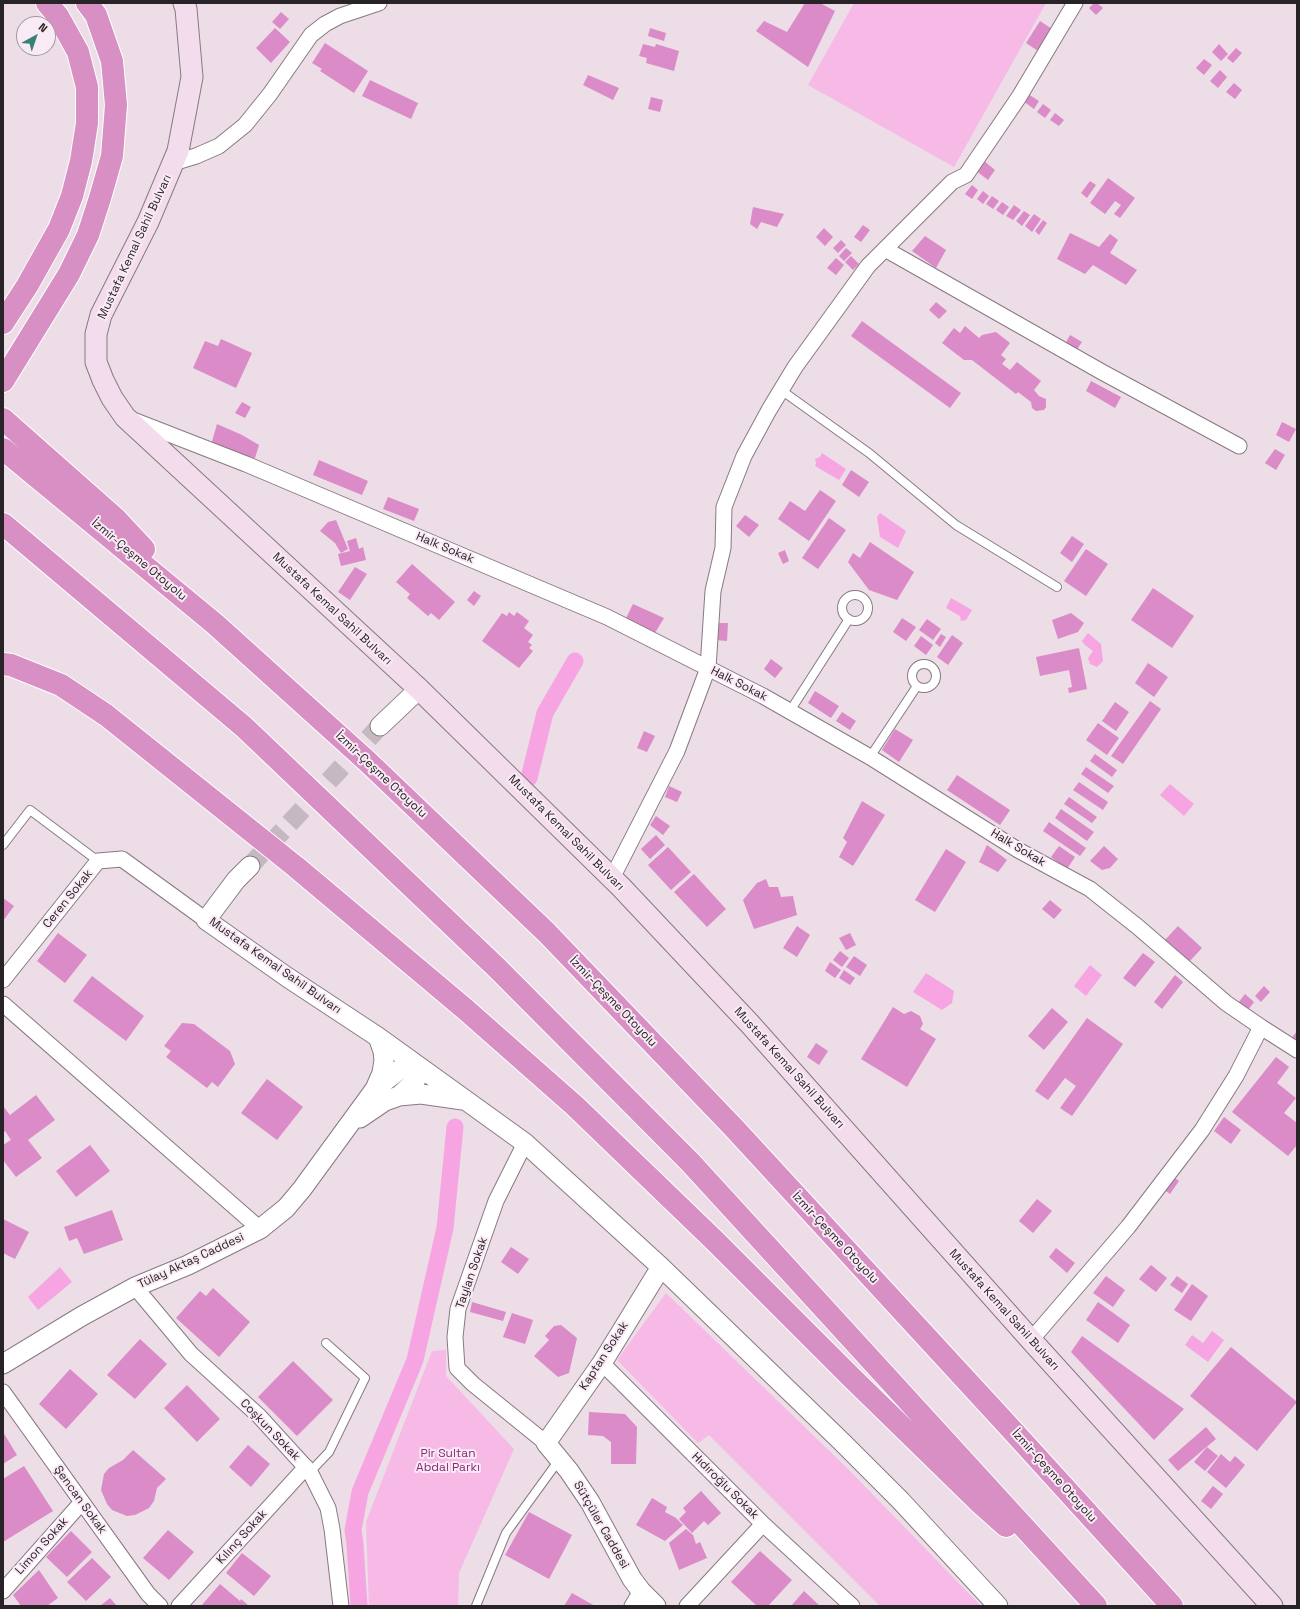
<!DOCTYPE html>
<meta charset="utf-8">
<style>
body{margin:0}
#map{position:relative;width:1300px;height:1609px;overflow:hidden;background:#ecdde7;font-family:"Space Grotesk",sans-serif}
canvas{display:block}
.frame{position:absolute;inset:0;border:4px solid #282326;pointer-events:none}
.north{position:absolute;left:16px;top:16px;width:40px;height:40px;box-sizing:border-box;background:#f9eaf5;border:1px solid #a59aa2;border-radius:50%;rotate:40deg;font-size:11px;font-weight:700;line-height:16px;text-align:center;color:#282326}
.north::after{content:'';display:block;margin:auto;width:14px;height:18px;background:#398079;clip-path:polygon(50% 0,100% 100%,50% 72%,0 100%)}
</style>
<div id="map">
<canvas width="1300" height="1609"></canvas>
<div class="frame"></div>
<div class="north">N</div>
</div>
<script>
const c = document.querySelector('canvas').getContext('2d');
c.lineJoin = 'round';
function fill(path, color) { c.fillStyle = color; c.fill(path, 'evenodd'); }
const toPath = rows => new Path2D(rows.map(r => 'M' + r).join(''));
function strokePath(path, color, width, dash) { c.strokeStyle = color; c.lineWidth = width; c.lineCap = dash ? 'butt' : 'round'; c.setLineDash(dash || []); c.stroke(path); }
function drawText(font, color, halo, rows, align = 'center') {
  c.font = font + ' "Space Grotesk",sans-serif'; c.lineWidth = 4; c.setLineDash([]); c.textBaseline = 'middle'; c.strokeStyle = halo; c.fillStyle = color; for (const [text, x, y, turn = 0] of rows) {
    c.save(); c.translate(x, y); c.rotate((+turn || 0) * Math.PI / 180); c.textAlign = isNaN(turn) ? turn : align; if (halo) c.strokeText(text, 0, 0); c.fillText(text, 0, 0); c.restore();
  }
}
fill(toPath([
 [854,3,1046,3,954,167,808,85],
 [666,1293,848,1469,981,1606,880,1606,709,1435,698,1443,617,1360],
 [446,1350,446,1376,514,1449,459,1573,458,1606,369,1606,366,1522,432,1351]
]), '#f7b9e6');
fill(toPath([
 [822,453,846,469,839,480,815,466,816,463,815,459,820,457],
 [880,513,906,531,898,548,880,537,877,517],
 [951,598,972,610,966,620,961,621,960,616,946,608],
 [1088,633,1101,644,1103,661,1097,667,1090,664,1088,658,1093,651,1085,645,1082,641],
 [1170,784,1194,804,1184,816,1160,795],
 [1090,965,1102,975,1086,996,1074,986],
 [926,973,954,991,952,1003,942,1010,913,992],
 [60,1267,72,1282,38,1310,28,1297],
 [1212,1331,1224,1340,1208,1362,1185,1345,1192,1335,1203,1343]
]), '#f7a5e2');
strokePath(toPath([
 [529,778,545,713,575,661],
 [359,1606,355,1544,353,1530,360,1492,415,1360,445,1228,455,1127]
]), '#f7a5e2', 17);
fill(toPath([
 [805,3,820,3,835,11,808,67,756,31,764,21,787,32],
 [1094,3,1097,3,1103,8,1096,15,1089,8],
 [281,12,289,19,280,29,272,22],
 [1040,21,1052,29,1038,51,1026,43],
 [275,28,290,42,271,63,256,48],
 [650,28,666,33,664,41,648,36],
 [325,43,368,71,354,93,320,71,322,69,312,63],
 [643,44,655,47,656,44,679,51,674,71,646,63,647,58,639,56],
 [1219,44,1228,54,1221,61,1212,52],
 [1236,48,1242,53,1233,63,1227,58],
 [1204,59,1212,65,1204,75,1196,68],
 [1220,70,1227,77,1218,88,1210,81],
 [588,75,619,88,613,100,583,85],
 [370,80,418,103,411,119,362,96],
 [1234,83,1242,90,1235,99,1226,92],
 [1028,94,1039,101,1034,109,1023,101],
 [651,97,663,100,660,112,648,109],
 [1043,104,1051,110,1045,118,1037,112],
 [1055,113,1064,120,1059,126,1050,120],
 [983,160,995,170,988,180,975,170],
 [1108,178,1135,198,1120,218,1114,214,1121,205,1115,201,1105,214,1090,203],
 [1090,181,1096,185,1087,198,1081,193],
 [972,185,978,190,972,199,965,194],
 [983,191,989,196,983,204,977,199],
 [992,196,999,201,993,209,986,204],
 [1002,202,1009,207,1003,215,996,210],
 [1014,205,1021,210,1013,220,1006,216],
 [753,207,784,214,777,227,761,222,757,229,750,224],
 [1024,211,1030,215,1022,226,1016,221],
 [1034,214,1041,219,1032,232,1025,226],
 [1043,220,1047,223,1039,235,1035,231],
 [863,225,870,230,861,242,854,237],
 [824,228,833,237,825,246,816,237],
 [1070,233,1099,247,1110,234,1118,240,1110,253,1137,270,1126,285,1093,265,1085,274,1057,259],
 [925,236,946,250,936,268,912,251],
 [841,240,846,245,838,253,833,248],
 [846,248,852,253,844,261,839,256],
 [851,256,859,264,853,270,845,262],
 [836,258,844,265,836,275,827,268],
 [936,302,947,311,939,319,929,310],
 [862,321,961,393,950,408,851,336],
 [965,326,979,338,982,335,996,332,1010,343,1001,355,1006,359,1002,364,1010,370,1017,362,1041,381,1034,390,1039,396,1046,399,1046,407,1044,410,1036,411,1032,408,1031,402,1018,392,1016,394,972,360,964,360,942,343,954,328,960,333],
 [1070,335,1082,342,1076,351,1065,344],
 [221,339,252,353,236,388,193,368,205,341,218,346],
 [1091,381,1121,397,1115,408,1086,391],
 [242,402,251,407,245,418,235,413],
 [1282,422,1296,429,1289,442,1276,435],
 [217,424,242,435,259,445,255,458,236,457,211,445],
 [1275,449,1285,455,1276,470,1265,463],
 [319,460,368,481,362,495,313,475],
 [851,470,869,482,859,497,842,485],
 [820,490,836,501,809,541,778,519,790,501,805,511],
 [388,497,419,509,414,521,383,509],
 [745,515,759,525,749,537,736,526],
 [829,518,846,530,818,569,802,558],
 [336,520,348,549,341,553,335,543,320,531,328,522],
 [1072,536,1084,544,1072,562,1060,553],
 [356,538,359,549,363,547,366,560,341,566,338,554,350,551,347,541],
 [870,542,914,572,897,600,869,590,848,562,853,553,860,558],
 [1086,549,1108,564,1086,596,1064,581],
 [785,550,789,561,783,564,778,553],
 [412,564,455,602,439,620,431,613,428,616,407,598,410,594,396,582],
 [355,567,367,574,350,600,338,592],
 [1153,588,1194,616,1172,648,1131,620],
 [474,591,481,596,474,606,467,600],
 [633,604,664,618,655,633,626,618],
 [509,612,514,616,517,612,529,621,524,628,533,635,528,642,532,645,529,648,533,651,519,668,482,641,502,613,507,616],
 [1071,613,1084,623,1078,632,1058,639,1052,620],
 [902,618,916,627,906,641,893,632],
 [927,619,941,629,933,640,919,630],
 [717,623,728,623,727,641,716,640],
 [941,634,946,637,940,647,935,643],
 [952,635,963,643,948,665,937,657],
 [921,636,933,645,926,655,914,646],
 [1079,648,1087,689,1069,693,1068,688,1072,687,1069,670,1040,676,1036,657],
 [771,659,783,668,775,678,764,669],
 [1148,663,1168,677,1154,697,1135,683],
 [815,691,839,706,831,718,808,703],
 [1150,701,1161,709,1123,764,1111,756],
 [1115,702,1129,712,1116,731,1102,721],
 [842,712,856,721,850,730,836,721],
 [1098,723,1119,738,1107,755,1086,740],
 [895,729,913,740,899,762,882,750],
 [644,731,655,736,647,752,637,748],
 [1095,754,1117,770,1112,777,1090,761],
 [1086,767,1114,786,1108,793,1081,774],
 [957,775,1010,810,1000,825,947,790],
 [1079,782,1108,802,1103,810,1073,790],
 [669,786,682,792,677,802,665,797],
 [1069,797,1097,817,1092,823,1064,804],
 [862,801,885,815,853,866,839,857,847,842,843,838],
 [1061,809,1094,832,1087,841,1055,818],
 [656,816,670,826,663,835,650,825],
 [1049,822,1086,848,1080,856,1043,831],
 [656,835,665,845,650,859,641,849],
 [987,845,1007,860,998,872,979,862],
 [1059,846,1075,857,1067,869,1051,857],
 [1104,846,1118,859,1110,868,1102,870,1090,861],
 [668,847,691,872,671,890,648,865],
 [946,849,966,862,935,912,915,900],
 [694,874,726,909,707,927,674,892],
 [766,879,769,887,778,887,781,897,793,896,797,915,754,929,743,900,757,883],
 [3,898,14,906,3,921],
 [1050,900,1062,910,1054,919,1042,909],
 [797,926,810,935,797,957,783,948],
 [1178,926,1202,948,1188,963,1164,941],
 [58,933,87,955,65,983,37,961],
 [850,933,856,945,846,950,839,938],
 [840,951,849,958,842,967,833,960],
 [1143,953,1155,962,1135,987,1123,978],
 [854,956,867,965,860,976,846,967],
 [830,962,841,970,835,978,825,971],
 [844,970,855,978,850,985,839,978],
 [1175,975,1183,982,1162,1009,1154,1002],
 [92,976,144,1016,126,1041,73,1001],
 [1264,986,1270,992,1261,1002,1255,996],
 [1245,994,1254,1002,1248,1010,1238,1003],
 [893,1007,904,1014,911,1011,920,1016,923,1024,920,1029,936,1039,907,1087,861,1059],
 [1052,1008,1068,1022,1044,1050,1028,1036],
 [1087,1018,1123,1044,1072,1116,1060,1108,1076,1086,1065,1078,1048,1100,1035,1091],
 [182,1023,194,1024,230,1051,235,1064,218,1087,212,1082,207,1088,166,1057,171,1051,164,1046],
 [1297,1031,1297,1043,1291,1039],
 [816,1043,828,1051,819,1065,807,1057],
 [1276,1057,1289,1067,1277,1083,1296,1098,1284,1113,1297,1123,1297,1145,1288,1156,1232,1112],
 [267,1079,303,1107,277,1140,241,1113],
 [36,1095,55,1120,28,1140,42,1158,16,1177,3,1160,3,1145,11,1140,5,1131,3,1133,3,1106,10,1115],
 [1224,1117,1241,1130,1231,1144,1214,1131],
 [90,1145,110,1171,76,1197,56,1171],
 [1172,1176,1179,1181,1170,1194,1162,1188],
 [1037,1199,1052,1211,1033,1233,1019,1221],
 [112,1210,123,1240,84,1254,77,1238,69,1241,64,1227],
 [3,1219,29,1232,15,1259,3,1253],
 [511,1247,529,1259,518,1274,501,1262],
 [1056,1248,1075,1263,1067,1273,1049,1257],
 [1151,1265,1167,1278,1156,1292,1139,1279],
 [1106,1276,1125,1290,1113,1307,1093,1293],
 [1177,1276,1188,1284,1182,1293,1170,1285],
 [1192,1284,1208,1296,1191,1321,1174,1310],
 [213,1288,250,1322,219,1357,176,1318,200,1291,206,1296],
 [472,1302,506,1312,503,1321,470,1312],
 [1098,1302,1130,1325,1118,1343,1086,1320],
 [512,1313,533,1320,525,1344,503,1337],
 [561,1325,577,1338,569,1373,558,1377,534,1356,549,1340,545,1336,554,1326],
 [1082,1336,1184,1409,1154,1440,1071,1352],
 [140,1339,167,1364,135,1399,107,1375],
 [1231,1347,1297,1402,1257,1451,1190,1396],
 [293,1361,333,1400,297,1436,258,1397],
 [70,1369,98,1394,66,1429,39,1404],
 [187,1385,220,1419,197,1442,164,1408],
 [589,1412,625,1414,637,1427,636,1464,611,1464,611,1442,603,1436,588,1435],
 [1206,1427,1216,1439,1178,1471,1168,1460],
 [3,1432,17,1455,3,1464],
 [248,1445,270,1464,251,1487,229,1467],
 [1207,1447,1218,1456,1205,1471,1194,1462],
 [133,1450,166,1479,157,1488,154,1501,149,1508,135,1515,127,1516,112,1510,107,1504,101,1490,104,1474,109,1468,123,1460],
 [1221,1454,1230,1462,1235,1456,1245,1465,1226,1488,1207,1472],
 [24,1466,53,1511,3,1542,3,1479],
 [1213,1486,1223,1494,1211,1509,1201,1501],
 [701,1491,721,1513,708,1525,704,1521,692,1533,679,1519,686,1512,683,1508],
 [652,1498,667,1507,665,1512,676,1518,683,1525,665,1541,636,1525],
 [529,1512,572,1535,549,1579,505,1555],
 [686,1529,693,1535,696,1544,700,1542,707,1558,679,1570,669,1543],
 [168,1530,194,1552,169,1580,143,1558],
 [71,1531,92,1552,67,1577,46,1557],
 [760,1551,792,1580,768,1606,757,1606,731,1582],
 [242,1553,271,1576,254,1596,226,1573],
 [92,1558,111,1577,86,1601,67,1582],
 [39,1570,58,1598,47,1606,21,1606,13,1595],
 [220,1584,240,1601,241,1599,249,1606,201,1606],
 [804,1591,820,1606,791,1606],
 [572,1593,595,1606,564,1606],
 [110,1598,117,1606,100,1606]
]), '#db8bc7');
strokePath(toPath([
 [250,866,380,726]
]), '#c5b8c0', 19, [19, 10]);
const service = toPath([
 [781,390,869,453,956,525,1057,587],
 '842 608a13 13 0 1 1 26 0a13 13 0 1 1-26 0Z',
 '912 676a12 12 0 1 1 24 0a12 12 0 1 1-24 0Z',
 [790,711,849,619],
 [870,757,917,686],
 [3,845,30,810,98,861],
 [310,1472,329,1452,365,1378,326,1343],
 [476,1606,506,1533,559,1460]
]);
const minor = toPath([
 [173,163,196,156,219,146,245,125,270,94,311,35,325,24,340,16,379,3],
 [885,249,1102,372,1239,446],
 [133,420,246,464,607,617,763,696,870,757,1018,850,1090,889,1138,927,1226,1003,1261,1027,1297,1050],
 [612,878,677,751,708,668,713,591,723,548,724,507,744,456,769,410,795,367,868,266,952,182,966,175,1019,97,1075,3],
 [3,980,98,861,122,859,206,920],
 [3,1004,260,1229],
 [525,1143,496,1201,458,1309,455,1337,457,1368,473,1384,546,1443],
 [135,1287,191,1354,259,1416,310,1472,328,1508,332,1529,341,1606],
 [1031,1340,1128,1227,1202,1130,1236,1076,1261,1027],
 [602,1363,763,1524,852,1606],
 [3,1392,148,1594,160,1606],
 [3,1591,82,1502],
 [179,1606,306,1467],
 [632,1606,641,1591],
 [687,1606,763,1524]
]);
const tertiary = toPath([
 [380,726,419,689],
 [250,866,236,880,206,920,287,977,378,1037,525,1143,661,1267,841,1441,901,1501,998,1606],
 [375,1089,399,1070,407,1067,419,1067,419,1074,415,1081,399,1096],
 [360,1118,385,1101,399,1096,421,1094,463,1100],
 [3,1364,82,1316,135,1287,188,1265,260,1229,286,1208,302,1189,375,1089,382,1073,384,1060,383,1051,378,1037],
 [656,1606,641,1591,632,1579,590,1502,569,1471,546,1443,602,1363,661,1267]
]);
const secondary = toPath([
 [184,3,186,9,192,77,178,151,148,222,101,315,96,334,96,362,103,380,112,398,125,417,419,689,621,887,750,1024,1031,1340,1272,1606]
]);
const motorway = toPath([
 [3,323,27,286,59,229,72,196,81,161,87,123,87,87,78,52,58,16,47,3],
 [3,381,69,274,88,235,100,198,112,156,116,105,112,61,96,15,87,3],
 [3,419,116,519,144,549],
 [3,449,215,624,368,762,547,933,734,1128,1012,1430,1172,1606],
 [3,524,244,727,497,968,690,1162,1096,1606],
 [3,664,11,665,61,685,106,715,296,867,465,1009,575,1106,715,1241,851,1377,979,1502,1006,1526]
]);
strokePath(service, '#877a83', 10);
strokePath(minor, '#877a83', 17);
strokePath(tertiary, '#877a83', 21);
strokePath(secondary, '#877a83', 23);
strokePath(motorway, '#fff', 24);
strokePath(service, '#fff', 8);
strokePath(minor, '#fff', 15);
strokePath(tertiary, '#fff', 19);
strokePath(secondary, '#f3dded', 21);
strokePath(motorway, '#d78fc4', 22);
drawText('12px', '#282326', '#f9eaf5', [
 ["Mustafa Kemal Sahil Bulvarı",135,247,-65],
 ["Halk Sokak",445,548,23],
 ["İzmir-Çeşme Otoyolu",139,560,40],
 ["Mustafa Kemal Sahil Bulvarı",332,609,43],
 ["Halk Sokak",739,684,27],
 ["İzmir-Çeşme Otoyolu",381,775,43],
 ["Mustafa Kemal Sahil Bulvarı",566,833,45],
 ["Halk Sokak",1018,848,31],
 ["Ceren Sokak",68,899,-51],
 ["Mustafa Kemal Sahil Bulvarı",275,966,35],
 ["İzmir-Çeşme Otoyolu",613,1002,46],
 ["Mustafa Kemal Sahil Bulvarı",789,1068,48],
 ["İzmir-Çeşme Otoyolu",835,1238,47],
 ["Tülay Aktaş Caddesi",191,1261,-25],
 ["Taylan Sokak",472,1273,-71],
 ["Mustafa Kemal Sahil Bulvarı",1004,1310,48],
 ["Kaptan Sokak",604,1356,-57],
 ["Coşkun Sokak",270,1430,46],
 ["İzmir-Çeşme Otoyolu",1054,1476,48],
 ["Hıdıroğlu Sokak",725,1486,45],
 ["Şencan Sokak",80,1500,54],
 ["Sütçüler Caddesi",601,1525,60],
 ["Kılınç Sokak",242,1537,-48],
 ["Limon Sokak",42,1546,-48]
]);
drawText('12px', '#892b76', '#f9eaf5', [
 ["Pir Sultan",448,1454],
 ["Abdal Parkı",448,1468]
]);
</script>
